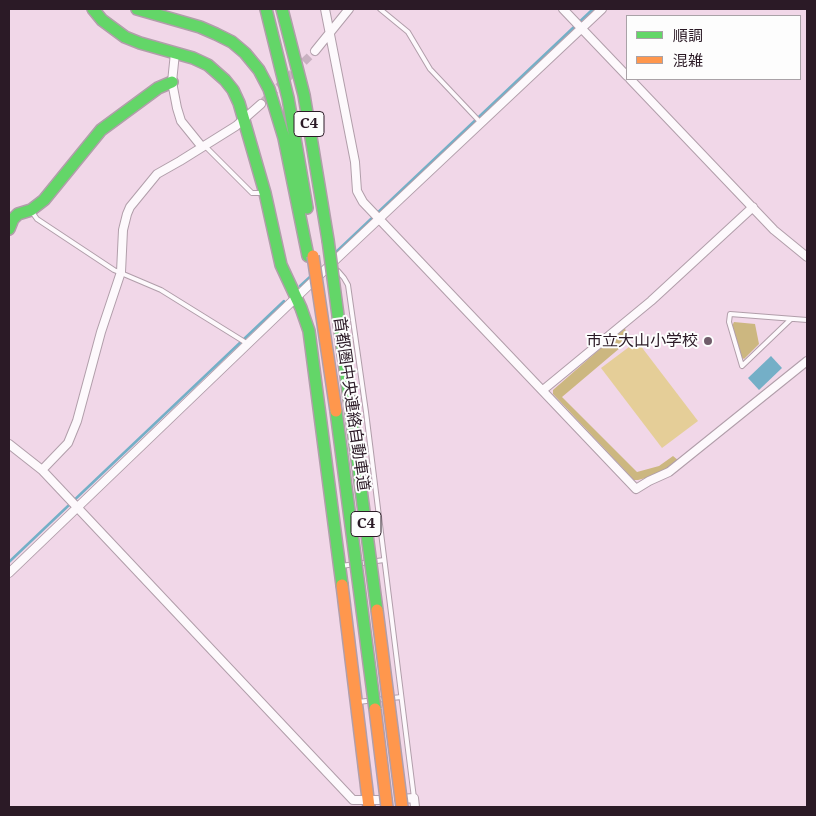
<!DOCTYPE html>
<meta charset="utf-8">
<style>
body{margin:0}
#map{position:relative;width:816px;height:816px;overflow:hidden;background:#f1d7e8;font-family:"Noto Serif","Noto Sans JP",serif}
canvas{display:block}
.frame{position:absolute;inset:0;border:10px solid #2b1a26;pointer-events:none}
.legend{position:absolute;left:626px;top:15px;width:175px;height:65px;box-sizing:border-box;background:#fdfdfd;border:1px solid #a9a2a7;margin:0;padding:6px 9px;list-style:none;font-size:15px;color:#2b1a26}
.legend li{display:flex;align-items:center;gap:10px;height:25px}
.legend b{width:25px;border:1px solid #a9a2a7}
</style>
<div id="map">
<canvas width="816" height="816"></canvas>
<div class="frame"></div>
<ul class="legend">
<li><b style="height:6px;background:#63d668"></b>順調</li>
<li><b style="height:6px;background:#ff974d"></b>混雑</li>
</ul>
</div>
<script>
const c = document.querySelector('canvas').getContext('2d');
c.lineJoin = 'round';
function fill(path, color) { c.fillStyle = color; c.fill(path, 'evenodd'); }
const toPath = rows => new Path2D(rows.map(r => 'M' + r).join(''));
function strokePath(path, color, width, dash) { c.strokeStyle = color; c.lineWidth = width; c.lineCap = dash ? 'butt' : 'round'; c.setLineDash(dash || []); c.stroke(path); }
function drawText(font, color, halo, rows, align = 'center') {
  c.font = font + ' "Noto Serif","Noto Sans JP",serif'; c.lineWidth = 4; c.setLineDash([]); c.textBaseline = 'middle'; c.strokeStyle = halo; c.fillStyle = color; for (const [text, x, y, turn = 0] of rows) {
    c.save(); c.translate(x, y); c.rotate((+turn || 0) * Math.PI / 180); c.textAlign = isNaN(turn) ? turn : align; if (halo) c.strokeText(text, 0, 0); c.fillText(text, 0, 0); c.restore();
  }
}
fill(toPath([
 [637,341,698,421,662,448,601,368]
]), '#e5ce98');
fill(toPath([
 [734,322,755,324,759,344,744,359,741,357,732,326],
 [625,327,627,342,562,397,637,472,659,466,673,456,679,461,661,474,638,480,634,480,553,394,553,390]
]), '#ccb780');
fill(toPath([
 [771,356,782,368,759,390,748,378]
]), '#74afc7');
strokePath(toPath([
 [336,252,593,9],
 [300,286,312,275],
 [9,562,284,301]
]), '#74afc7', 2.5);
strokePath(toPath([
 [261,104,315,51]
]), '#c9b1c1', 8, [8, 4]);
const lane = toPath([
 [380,9,408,32,430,69,481,123],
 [204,145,252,193,264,193],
 [32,212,37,219,114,270,161,290,248,344],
 [338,271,344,278,348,285,366,412,414,798],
 [791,319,742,366,729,322,730,314,807,320],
 [341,566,384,560],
 [358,702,401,697]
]);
const street = toPath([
 [325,9,355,162,357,191,363,202,636,489,649,481,669,472,807,361],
 [563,9,627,76],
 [315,51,349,9],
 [175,53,172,82,177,108,181,121,202,147],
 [630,79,774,230,807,257],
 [543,390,651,301,753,207],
 [9,444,42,470,353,800,388,800],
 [42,470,68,443,77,421,101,332,121,272,123,230,127,214,130,207,157,174,180,161,236,126,261,104],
 [9,573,331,264,602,9],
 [399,799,414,798,415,807]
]);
const fast = toPath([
 [93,9,102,20,125,37,140,43,193,58,208,65,225,80,233,90,239,103,265,193,281,265,301,308,309,331,342,585],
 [137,9,200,27,216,34,232,42,245,53,259,70,269,89,284,138,308,256],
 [266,9,288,98,307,208],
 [282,9,304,95,328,240],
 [9,229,13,219,18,214,31,210,44,200,101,130,158,88,172,82]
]);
const slow = toPath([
 [342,585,369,807]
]);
strokePath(lane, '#b19eaa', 6);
strokePath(street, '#b19eaa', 10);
strokePath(fast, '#b19eaa', 14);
strokePath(slow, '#b19eaa', 14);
strokePath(lane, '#fdf9fc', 4);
strokePath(street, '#fdf9fc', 8);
strokePath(fast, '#63d668', 11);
strokePath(slow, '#ff974d', 11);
const fastBridge = toPath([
 [328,240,377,610],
 [336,411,375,709]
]);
const slowBridge = toPath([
 [313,256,336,411],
 [377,610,402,807],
 [375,709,387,807]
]);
strokePath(fastBridge, '#b19eaa', 14, []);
strokePath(slowBridge, '#b19eaa', 14, []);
strokePath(fastBridge, '#63d668', 11);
strokePath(slowBridge, '#ff974d', 11);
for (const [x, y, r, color] of [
 [708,341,5,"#705c6a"]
]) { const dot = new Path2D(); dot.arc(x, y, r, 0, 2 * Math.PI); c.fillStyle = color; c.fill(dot); strokePath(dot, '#fdfdfd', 2); }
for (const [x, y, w] of [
 [309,124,30],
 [366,524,30]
]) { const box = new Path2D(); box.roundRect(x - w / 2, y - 12.5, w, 25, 4); c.fillStyle = '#fdfdfd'; c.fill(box); strokePath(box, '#2b1a26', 1); }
drawText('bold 15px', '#2b1a26', null, [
 ["C4",309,124],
 ["C4",366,524]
]);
drawText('16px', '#2b1a26', '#fdfdfd', [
 ["市立大山小学校",698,341]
], 'right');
drawText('16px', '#2b1a26', '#fdfdfd', [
 ["首都圏中央連絡自動車道",351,404,82]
]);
</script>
